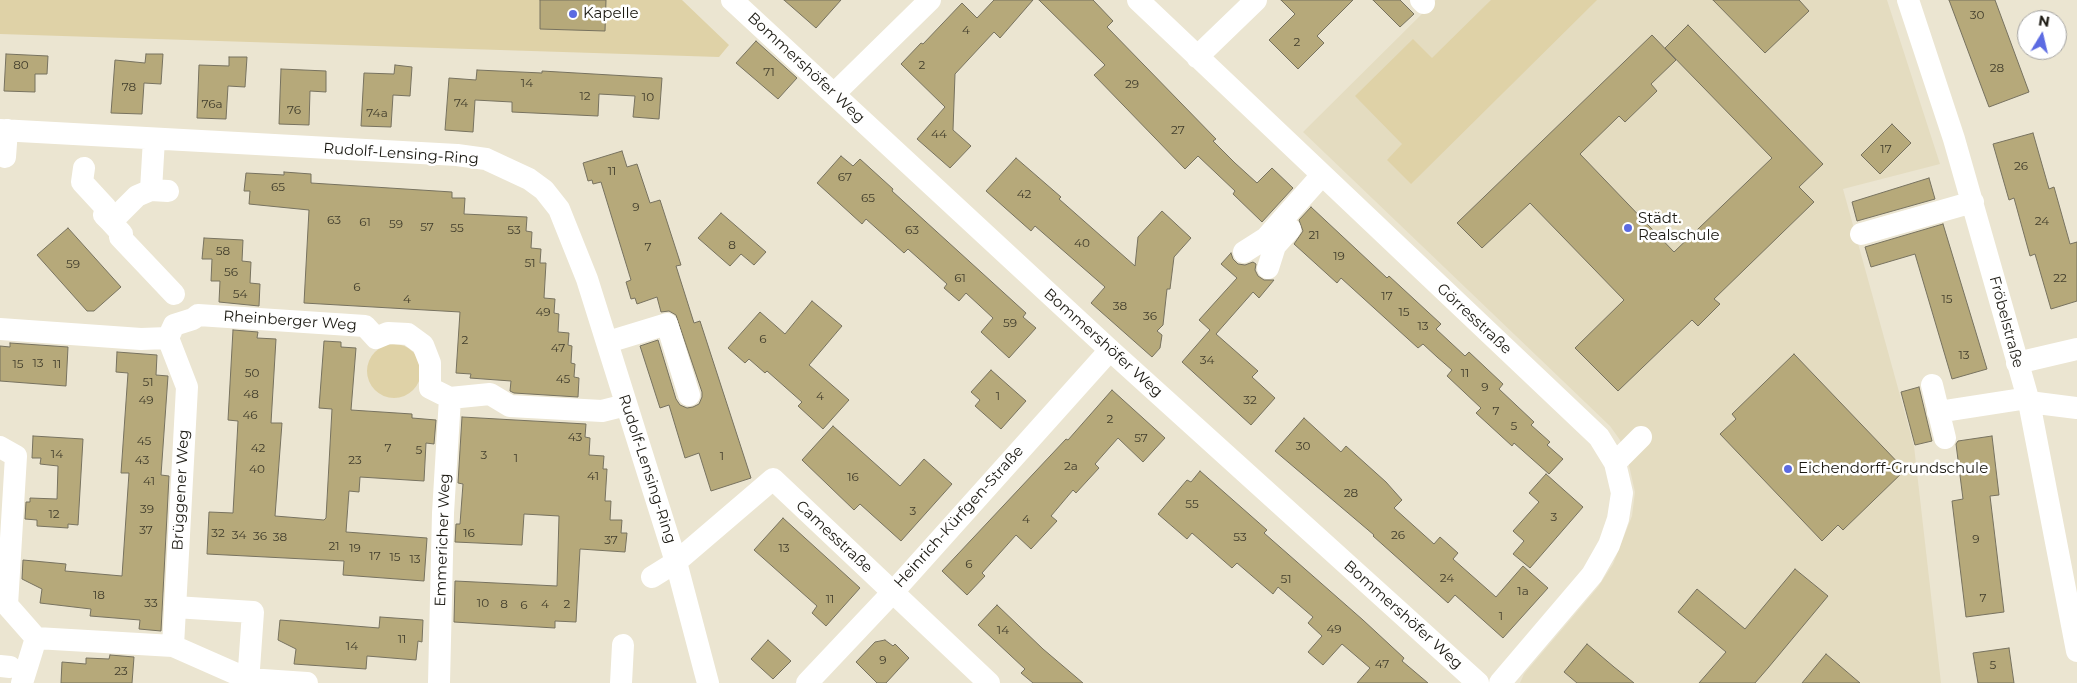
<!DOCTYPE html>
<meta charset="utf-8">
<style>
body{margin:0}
#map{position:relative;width:2077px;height:683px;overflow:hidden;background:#ebe5d1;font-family:Montserrat,sans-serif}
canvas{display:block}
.north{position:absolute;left:2017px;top:10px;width:50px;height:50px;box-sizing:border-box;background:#fff;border:1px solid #a4a3a1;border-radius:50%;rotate:9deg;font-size:14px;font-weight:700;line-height:20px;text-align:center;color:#1c1a13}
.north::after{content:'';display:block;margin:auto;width:18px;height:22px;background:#5c6be2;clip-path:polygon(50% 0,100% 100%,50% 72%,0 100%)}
</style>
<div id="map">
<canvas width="2077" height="683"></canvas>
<div class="north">N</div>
</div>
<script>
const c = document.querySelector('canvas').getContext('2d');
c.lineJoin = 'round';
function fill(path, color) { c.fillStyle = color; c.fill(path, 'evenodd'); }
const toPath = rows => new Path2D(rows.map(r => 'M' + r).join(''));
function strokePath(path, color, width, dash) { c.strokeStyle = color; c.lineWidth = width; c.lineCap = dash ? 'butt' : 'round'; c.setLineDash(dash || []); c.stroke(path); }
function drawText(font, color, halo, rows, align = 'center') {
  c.font = font + ' Montserrat,sans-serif'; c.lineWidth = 5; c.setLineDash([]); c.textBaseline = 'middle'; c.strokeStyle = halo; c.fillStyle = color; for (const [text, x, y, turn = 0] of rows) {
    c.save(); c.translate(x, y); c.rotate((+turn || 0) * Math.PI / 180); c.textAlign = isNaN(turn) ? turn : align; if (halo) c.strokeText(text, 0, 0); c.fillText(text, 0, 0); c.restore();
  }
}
fill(toPath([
 [1436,0,1887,0,1940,164,1843,189,1914,446,1941,683,1520,683,1524,674,1598,587,1613,564,1632,516,1635,492,1629,465,1620,440,1610,426,1303,132]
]), '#e4dcc0');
fill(toPath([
 [0,0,682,0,729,45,719,57,0,34],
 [1491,0,1597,0,1411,184,1387,160,1402,144,1355,96,1413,39,1432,58],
 '367 371a27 27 0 1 1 54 0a27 27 0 1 1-54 0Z'
]), '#dfd2a7');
const building = toPath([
 [540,0,606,0,605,31,540,29,540,0],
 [784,0,841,0,816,28,784,0],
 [994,0,1033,0,1000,38,994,32,955,74,953,130,971,146,950,168,917,139,945,107,901,64,921,43,923,44,962,3,977,18,994,0],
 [1039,0,1093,0,1113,21,1107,27,1216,139,1213,141,1235,163,1257,183,1272,168,1293,188,1262,222,1233,194,1235,191,1198,156,1185,169,1094,75,1105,65,1039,0],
 [1281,0,1353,0,1317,36,1324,43,1298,69,1269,40,1295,14,1281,0],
 [1373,0,1400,0,1414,14,1400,27,1373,0],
 [1713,0,1799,0,1809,11,1765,53,1713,0],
 [1949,0,1995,0,2029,92,1989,107,1949,0],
 [1688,25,1823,164,1799,187,1814,202,1714,299,1720,304,1698,326,1692,320,1618,391,1575,348,1624,300,1530,203,1482,248,1457,223,1652,35,1676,60,1651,84,1657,91,1625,122,1619,116,1580,154,1674,252,1772,158,1665,48,1688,25],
 [756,41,797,78,778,99,736,63,756,41],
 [6,54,48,56,47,74,35,74,35,92,4,91,6,54],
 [146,54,163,54,161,84,144,83,142,114,111,113,115,60,145,63,146,54],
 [229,57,247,57,245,87,228,86,226,119,197,118,199,65,229,66,229,57],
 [395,65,412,67,410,96,393,95,391,127,361,126,364,73,394,74,395,65],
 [281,69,326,71,326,92,310,91,309,125,279,124,281,69],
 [477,70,542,73,542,71,662,78,659,119,633,117,635,96,599,94,598,116,512,112,512,102,475,100,473,132,445,130,449,78,476,80,477,70],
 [1892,124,1911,143,1880,174,1861,155,1892,124],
 [2033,133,2049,189,2054,187,2070,244,2077,242,2077,301,2051,309,2035,254,2030,256,2014,198,2009,200,1993,144,2033,133],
 [622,151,627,167,637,164,650,203,660,200,681,265,676,266,694,323,700,321,751,478,711,491,699,453,685,458,669,405,660,408,640,346,658,340,676,399,680,405,687,408,693,407,699,404,702,397,702,392,676,315,669,311,661,312,657,297,637,304,635,298,631,299,626,282,631,280,601,182,593,184,592,180,588,181,583,163,622,151],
 [841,156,853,166,860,159,893,189,892,191,1026,313,1023,317,1036,328,1009,358,981,332,993,318,966,293,959,301,944,288,947,284,908,249,904,253,866,219,862,224,817,183,841,156],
 [1016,158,1061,197,1059,199,1135,266,1138,237,1162,211,1191,238,1174,257,1170,289,1167,289,1163,325,1157,331,1162,335,1160,348,1152,357,1091,303,1105,287,1035,226,1031,231,986,191,1016,158],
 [284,172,311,174,311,183,452,192,452,198,465,198,464,214,527,217,526,231,532,232,531,248,541,249,540,263,546,263,544,298,555,299,554,313,559,314,558,332,569,333,568,345,572,346,571,363,575,364,574,377,579,378,578,397,514,393,510,391,511,381,470,378,471,374,456,373,460,312,304,303,309,210,249,204,250,191,244,191,246,173,284,175,284,172],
 [1929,178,1935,199,1857,221,1852,202,1929,178],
 [1311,207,1387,278,1389,276,1441,324,1436,329,1465,356,1469,352,1503,384,1499,389,1534,422,1531,425,1550,442,1547,445,1563,459,1549,474,1514,443,1512,446,1476,413,1481,408,1447,376,1452,370,1437,357,1423,344,1418,348,1341,278,1337,283,1294,244,1303,231,1299,220,1311,207],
 [721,213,766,252,754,265,741,254,730,266,698,238,721,213],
 [1943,224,1987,369,1952,379,1915,254,1871,267,1865,247,1943,224],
 [68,228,121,287,94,311,87,311,37,255,68,228],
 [204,238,243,240,242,261,251,262,250,283,260,284,259,306,219,302,220,281,211,281,212,259,202,259,204,238],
 [1231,253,1233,259,1238,264,1245,265,1253,262,1256,264,1255,270,1258,276,1264,280,1274,280,1259,298,1253,292,1216,334,1258,371,1252,377,1275,398,1251,425,1182,362,1210,330,1199,320,1237,278,1221,264,1231,253],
 [812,301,842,326,809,365,849,400,823,429,798,406,802,402,767,371,765,373,749,359,745,363,728,348,760,312,785,334,812,301],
 [233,330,258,332,257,338,276,339,271,423,282,423,275,516,324,520,326,518,332,409,319,408,324,341,341,342,341,347,356,348,351,410,412,414,412,418,436,420,434,444,426,443,424,481,360,477,359,492,349,491,346,532,427,538,424,581,343,575,344,561,207,554,209,512,233,513,238,421,228,420,233,330],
 [10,343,68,347,66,386,0,381,0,346,10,347,10,343],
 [117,352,157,355,156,375,168,376,161,475,169,476,161,631,139,629,140,620,90,616,91,609,40,603,42,589,22,579,23,560,66,564,65,571,122,576,129,473,121,473,128,373,116,372,117,352],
 [1794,354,1905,470,1843,530,1838,525,1822,541,1720,434,1736,419,1732,414,1794,354],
 [991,370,1026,401,1001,429,975,406,980,400,971,392,991,370],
 [1919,387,1932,441,1915,445,1901,392,1919,387],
 [1112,390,1165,438,1143,462,1118,438,1095,464,1099,468,1076,493,1073,490,1051,516,1057,521,1031,549,1016,535,982,573,985,576,967,595,942,571,1066,439,1068,440,1112,390],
 [462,417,586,424,585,437,590,438,589,455,604,456,603,469,607,469,605,501,611,501,610,520,622,520,621,533,627,533,625,552,580,549,576,622,555,621,555,628,454,622,455,581,557,586,559,516,524,514,522,545,455,542,456,524,460,524,463,484,458,483,462,417],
 [1304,418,1341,452,1346,446,1386,482,1402,500,1394,508,1434,544,1440,537,1458,553,1453,559,1496,597,1523,566,1548,588,1503,638,1455,595,1448,603,1373,536,1374,535,1275,451,1304,418],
 [833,426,900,486,924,459,952,484,901,541,860,504,854,510,802,460,833,426],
 [33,436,83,439,78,525,68,524,68,528,37,526,37,520,25,519,26,502,30,502,30,498,57,499,58,466,40,464,41,458,32,458,33,436],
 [1992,436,1999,495,1990,496,2004,612,1966,617,1952,501,1963,499,1956,444,1958,441,1992,436],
 [1200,471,1267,530,1264,533,1363,620,1404,658,1402,661,1428,683,1357,683,1370,668,1342,644,1323,665,1308,652,1322,636,1308,623,1313,617,1278,587,1273,594,1237,563,1232,568,1192,533,1187,539,1158,514,1187,480,1191,482,1200,471],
 [1546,474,1583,507,1530,568,1513,554,1524,541,1513,531,1539,502,1529,493,1546,474],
 [783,518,860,588,826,626,812,613,817,606,754,550,783,518],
 [1795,569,1828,596,1768,668,1755,683,1699,683,1726,652,1678,612,1697,589,1745,629,1795,569],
 [997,605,1043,649,1083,683,1033,683,1021,673,1025,669,978,625,997,605],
 [380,617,423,620,422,642,418,641,416,660,367,656,366,669,294,664,296,649,278,640,280,620,379,628,380,617],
 [768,640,791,661,773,679,751,659,768,640],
 [885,640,893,646,895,644,909,658,886,683,877,683,856,662,875,642,885,640],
 [1587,644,1614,667,1634,683,1577,683,1564,672,1587,644],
 [2009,648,2014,683,1978,683,1973,653,2009,648],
 [1826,654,1860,683,1802,683,1826,654],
 [110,655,134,657,132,683,61,683,62,662,86,664,86,658,109,659,110,655]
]);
fill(building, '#b6a97a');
strokePath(building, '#77725f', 1);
strokePath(toPath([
 [732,0,1110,350,1478,683],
 [1138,0,1599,437,1615,463,1622,493,1618,519,1609,545,1592,575,1500,683],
 [1421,0,1424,3],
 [1908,0,1954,139,2029,402,2077,651],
 [1197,57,1256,0],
 [834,94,930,0],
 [0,130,457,155,486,159,529,179,544,190,559,209,587,279,676,562,708,683],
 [154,139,151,190,168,191],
 [5,157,7,130],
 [84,168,82,182,106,208,104,215,111,222],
 [151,190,137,196,111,222,122,234,120,237,174,294],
 [1861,234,1973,202],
 [1244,252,1266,238,1322,175],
 [1268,268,1275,246,1290,229],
 [0,329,141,339,168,338,174,325,193,319,198,315,365,326,376,338,388,333,408,334,423,345,430,363,430,388,450,398,490,394,510,406,602,411,626,405],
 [168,338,187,387,173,646],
 [608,342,667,324,689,395],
 [2017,363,2077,349],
 [1932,385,1945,438],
 [2029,402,2077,408],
 [1938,412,2028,398],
 [0,447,16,456,7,605,36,638],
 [1615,463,1641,437],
 [652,577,676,562,773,479,989,683],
 [175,607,253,612,248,683],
 [36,638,173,646,248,679,307,683],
 [0,666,10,667],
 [22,683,36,638],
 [439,683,443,513,450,398],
 [621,683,623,645],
 [807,683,893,592,1110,350]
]), '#fff', 22);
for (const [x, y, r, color] of [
 [573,14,5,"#5c6be2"],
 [1628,228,5,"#5c6be2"],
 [1788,469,5,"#5c6be2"]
]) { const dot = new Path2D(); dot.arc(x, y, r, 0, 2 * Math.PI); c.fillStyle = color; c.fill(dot); strokePath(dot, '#fff', 2); }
drawText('12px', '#423e2d', null, [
 ["30",1977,15],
 ["4",966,30],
 ["2",1297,42],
 ["80",21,65],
 ["2",922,65],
 ["28",1997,68],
 ["71",769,72],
 ["14",527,83],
 ["29",1132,84],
 ["78",129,87],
 ["12",585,96],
 ["10",648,97],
 ["74",461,103],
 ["76a",212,104],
 ["76",294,110],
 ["74a",377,113],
 ["27",1178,130],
 ["44",939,134],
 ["17",1886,149],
 ["26",2021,166],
 ["11",612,171],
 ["67",845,177],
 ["65",278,187],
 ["42",1024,194],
 ["65",868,198],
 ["9",636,207],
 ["63",334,220],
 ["24",2042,221],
 ["61",365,222],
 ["59",396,224],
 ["57",427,227],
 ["55",457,228],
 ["53",514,230],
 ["63",912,230],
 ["21",1314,235],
 ["40",1082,243],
 ["8",732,245],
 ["7",648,247],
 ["58",223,251],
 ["19",1339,256],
 ["51",530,263],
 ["59",73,264],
 ["56",231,272],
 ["61",960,278],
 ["22",2060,278],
 ["6",357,287],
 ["54",240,294],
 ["17",1387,296],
 ["4",407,299],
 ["15",1947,299],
 ["38",1120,306],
 ["49",543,312],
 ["15",1404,312],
 ["36",1150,316],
 ["59",1010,323],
 ["13",1423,326],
 ["6",763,339],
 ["2",465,340],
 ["47",558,348],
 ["13",1964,355],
 ["34",1207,360],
 ["13",38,363],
 ["15",18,364],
 ["11",57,364],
 ["50",252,373],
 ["11",1465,373],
 ["45",563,379],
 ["51",148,382],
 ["9",1485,387],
 ["48",251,394],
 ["4",820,396],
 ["1",998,396],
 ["49",146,400],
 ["32",1250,400],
 ["7",1496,411],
 ["46",250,415],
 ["2",1110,419],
 ["5",1514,426],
 ["43",575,437],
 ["57",1141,438],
 ["45",144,441],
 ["30",1303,446],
 ["42",258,448],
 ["7",388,448],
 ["5",419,450],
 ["14",57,454],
 ["3",484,455],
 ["1",722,456],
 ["1",516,458],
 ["43",142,460],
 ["23",355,460],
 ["2a",1071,466],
 ["40",257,469],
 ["41",593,476],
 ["16",853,477],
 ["41",149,481],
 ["28",1351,493],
 ["55",1192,504],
 ["39",147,509],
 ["3",913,511],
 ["12",54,514],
 ["3",1554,517],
 ["4",1026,519],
 ["37",146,530],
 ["32",218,533],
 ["16",469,533],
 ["34",239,535],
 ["26",1398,535],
 ["36",260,536],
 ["38",280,537],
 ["53",1240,537],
 ["9",1976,539],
 ["37",611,540],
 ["21",334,546],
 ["19",355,548],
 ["13",784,548],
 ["17",375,556],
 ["15",395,557],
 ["13",415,559],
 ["6",969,564],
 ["24",1447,578],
 ["51",1286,579],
 ["1a",1523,591],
 ["18",99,595],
 ["7",1983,598],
 ["11",830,599],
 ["33",151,603],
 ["10",483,603],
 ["8",504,604],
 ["4",545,604],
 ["2",567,604],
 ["6",524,605],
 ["1",1501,616],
 ["49",1334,629],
 ["14",1003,630],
 ["11",402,639],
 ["14",352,646],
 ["9",883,660],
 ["47",1382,664],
 ["5",1993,665],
 ["23",121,671]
]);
drawText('15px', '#1c1a13', '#fff', [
 ["Kapelle",583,14],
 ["Städt.",1638,219],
 ["Realschule",1638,236],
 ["Eichendorff-Grundschule",1798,469]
], 'left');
drawText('15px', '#1c1a13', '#fff', [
 ["Bommershöfer Weg",806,68,43],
 ["Rudolf-Lensing-Ring",401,154,4],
 ["Görresstraße",1474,319,43],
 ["Rheinberger Weg",290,321,4],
 ["Fröbelstraße",2006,322,75],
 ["Bommershöfer Weg",1103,343,42],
 ["Rudolf-Lensing-Ring",647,469,72],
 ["Brüggener Weg",181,490,-87],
 ["Heinrich-Kürfgen-Straße",959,517,-48],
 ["Camesstraße",834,537,43],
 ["Emmericher Weg",443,540,-88],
 ["Bommershöfer Weg",1403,615,42]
]);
</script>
